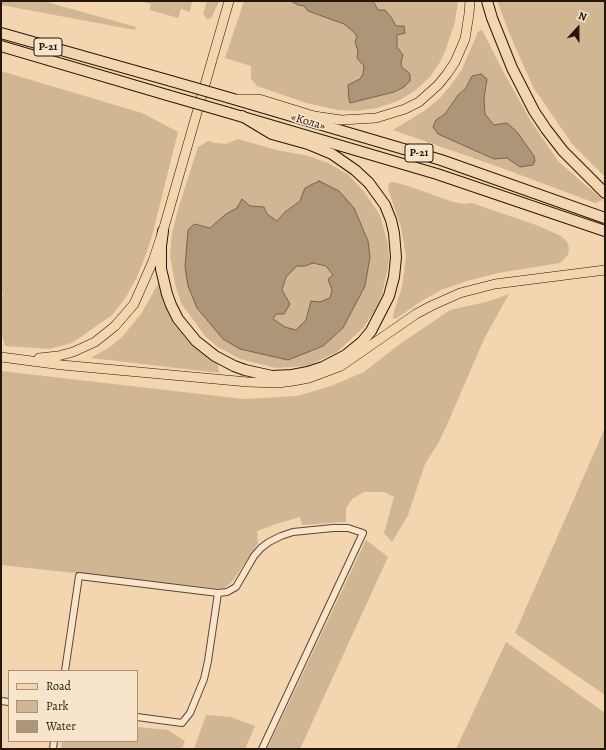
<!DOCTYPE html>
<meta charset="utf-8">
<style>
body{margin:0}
#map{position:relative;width:606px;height:750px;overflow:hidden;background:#f3d6af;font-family:Alegreya,serif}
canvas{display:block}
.frame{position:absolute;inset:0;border:2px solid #24170b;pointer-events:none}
.legend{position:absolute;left:8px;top:670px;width:130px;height:72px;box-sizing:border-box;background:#f7e4cb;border:1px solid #a3927e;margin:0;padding:5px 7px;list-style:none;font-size:12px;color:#24170b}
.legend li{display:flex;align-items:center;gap:8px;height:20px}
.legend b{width:20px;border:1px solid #a3927e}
.north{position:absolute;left:558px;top:8px;width:40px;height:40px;-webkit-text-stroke:3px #f7e4cb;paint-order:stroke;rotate:21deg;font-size:11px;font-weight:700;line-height:16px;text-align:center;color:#24170b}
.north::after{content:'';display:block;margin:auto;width:14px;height:18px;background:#24170b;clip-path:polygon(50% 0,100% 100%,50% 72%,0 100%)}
</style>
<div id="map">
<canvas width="606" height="750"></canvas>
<div class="frame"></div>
<ul class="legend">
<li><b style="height:5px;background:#f3d6af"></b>Road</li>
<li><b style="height:11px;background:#d0b693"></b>Park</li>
<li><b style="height:11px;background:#ad9577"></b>Water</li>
</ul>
<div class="north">N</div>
</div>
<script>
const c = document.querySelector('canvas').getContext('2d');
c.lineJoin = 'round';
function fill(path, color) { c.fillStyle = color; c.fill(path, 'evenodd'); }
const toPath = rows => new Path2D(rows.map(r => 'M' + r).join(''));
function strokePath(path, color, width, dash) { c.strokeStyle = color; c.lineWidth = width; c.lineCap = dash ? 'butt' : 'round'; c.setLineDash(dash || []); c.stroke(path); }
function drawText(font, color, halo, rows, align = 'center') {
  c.font = font + ' Alegreya,serif'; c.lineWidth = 3; c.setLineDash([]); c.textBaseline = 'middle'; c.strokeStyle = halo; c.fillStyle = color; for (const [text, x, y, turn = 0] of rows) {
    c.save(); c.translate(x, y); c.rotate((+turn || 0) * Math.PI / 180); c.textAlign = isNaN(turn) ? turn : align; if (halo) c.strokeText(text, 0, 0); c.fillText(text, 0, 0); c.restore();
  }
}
fill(toPath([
 [1,1,43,1,136,27,135,30,1,5],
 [140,1,192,1,190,12,181,9,178,18,150,10,151,4],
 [207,1,219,1,212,17,208,20,203,14],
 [244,1,291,1,298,5,304,6,344,24,355,33,357,37,355,42,358,51,357,58,364,66,363,74,360,79,348,85,351,103,394,92,404,87,410,81,401,62,403,55,397,47,396,26,391,17,378,10,373,1,458,1,455,22,446,49,440,62,430,77,416,90,398,101,377,108,356,111,338,110,306,103,257,86,251,79,251,66,225,58],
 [497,1,605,1,605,177,572,144,533,87,510,35],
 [482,30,503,71,532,123,559,162,603,200,595,203,499,167,393,130,424,111,440,98,451,85,461,71,478,32],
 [472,76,487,86,484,99,485,114,494,125,507,123,534,156,520,167,507,158,494,159,438,134,436,120,445,114,458,95,466,88],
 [1,71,142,113,178,132,152,236,145,257,136,279,124,300,112,315,72,343,49,349,5,346,1,331,1,307,3,292,1,291],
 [238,139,277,150,309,156,328,163,349,175,365,193,380,215,388,245,389,259,387,272,382,294,375,310,363,328,337,352,308,366,276,368,240,359,218,347,205,336,181,303,175,284,170,256,172,233,179,206,198,147,208,141,216,143,226,144],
 [305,188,354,208,368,241,370,257,365,286,343,328,288,360,240,349,223,339,197,308,194,224,210,228,226,214,237,208,250,206,264,207,267,214,277,221,285,212,300,201],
 [394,182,408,186,453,202,464,204,472,203,536,225,561,236,567,242,569,248,568,255,560,263,498,273,467,281,441,290,420,302,397,318,393,319,393,315,402,287,406,257,401,227,388,189,389,183],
 [313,263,326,266,333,275,330,298,320,302,311,302,306,320,296,330,285,327,273,319,276,314,286,277,297,266,305,266],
 [159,282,166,308,172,321,186,338,218,364,219,373,91,358,110,347,122,337,141,314],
 [509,294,484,339,453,411,439,442,425,464,408,515,392,542,384,533,394,497,384,492,364,492,352,499,346,508,346,522,302,525,300,517,276,524,257,531,258,543,232,582,223,589,1,565,1,371,244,399,297,396,331,386,364,372,400,344,450,310,490,301],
 [605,428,605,695,515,633],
 [366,540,388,557,300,749,267,749],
 [506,642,605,713,605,749,456,749],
 [206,715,231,717,255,726,245,749,194,749],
 [137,727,168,730,185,741,182,749,61,749,62,741,137,741]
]), '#d0b693');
const water = toPath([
 [291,1,373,1,378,10,385,10,391,17,396,26,404,26,405,33,397,35,397,47,403,55,401,62,402,67,410,74,410,81,404,87,394,92,350,103,349,100,348,85,360,79,363,74,364,66,357,58,358,51,355,42,357,37,355,33,344,24,308,11,304,6,298,5,291,1],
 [481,74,487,79,484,99,485,114,494,125,507,123,517,132,534,156,535,161,533,165,520,167,507,158,494,159,438,134,433,127,436,120,445,114,458,95,466,88,472,76,481,74],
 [319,181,339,191,354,208,368,241,370,257,365,286,343,328,323,346,288,360,240,349,223,339,197,308,188,286,185,267,188,230,194,224,210,228,226,214,237,208,242,199,250,206,264,207,267,214,277,221,285,212,300,201,305,188,319,181],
 [313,263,326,266,333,275,328,279,332,290,330,298,320,302,311,301,306,320,296,330,285,327,273,319,276,314,284,314,290,304,282,290,286,277,297,266,305,266,313,263]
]);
fill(water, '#ad9577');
strokePath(water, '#76634c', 1);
const minor = toPath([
 [65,671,79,576,218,593,227,592,236,587,254,556,261,548,269,542,281,536,293,532,333,528,348,528,363,533,262,749],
 [1,701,9,702],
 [137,717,182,723,190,713,204,679,208,661,218,593],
 [53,749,54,741]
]);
const primary = toPath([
 [238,99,259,99,314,116,341,120,376,118,405,109,419,102,438,85,447,74,455,62,465,39,469,14,470,1],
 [1,357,62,365,248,382,278,383,293,381,309,378,341,366,416,314,431,306,460,293,495,284,605,270],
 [39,358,58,356,73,352,95,342,115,326,134,304,153,261,163,231,229,1]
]);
const trunk = toPath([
 [487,1,492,18,512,68,534,111,546,129,563,151,605,193],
 [1,33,171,81],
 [1,46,167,95],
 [230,98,441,160,605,218],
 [226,112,437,174,605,231],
 [163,231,161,246,161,269,167,294,171,305,178,319,196,341,215,356,234,366,245,370,272,376,292,375,308,372,323,367,346,355,362,342,371,331,389,296,394,277,396,257,394,233,391,220,385,205,369,183,355,170,332,154,308,144,272,134,242,116]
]);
strokePath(minor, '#584734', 8);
strokePath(primary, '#24170b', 10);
strokePath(trunk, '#24170b', 12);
strokePath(minor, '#f7e4cb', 6);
strokePath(primary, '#f3d6af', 9);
strokePath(trunk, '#f3d6af', 10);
const trunkBridge = toPath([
 [171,81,230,98],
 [167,95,226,112]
]);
strokePath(trunkBridge, '#24170b', 12, []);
strokePath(trunkBridge, '#f3d6af', 10);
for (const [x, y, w] of [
 [48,47,28],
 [419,153,28]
]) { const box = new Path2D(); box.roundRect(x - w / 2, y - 9, w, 18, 3); c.fillStyle = '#f7e4cb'; c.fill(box); strokePath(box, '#24170b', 1); }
drawText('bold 11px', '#24170b', null, [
 ["Р-21",48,47],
 ["Р-21",419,153]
]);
drawText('12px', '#24170b', '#f7e4cb', [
 ["«Кола»",308,122,16]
]);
</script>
